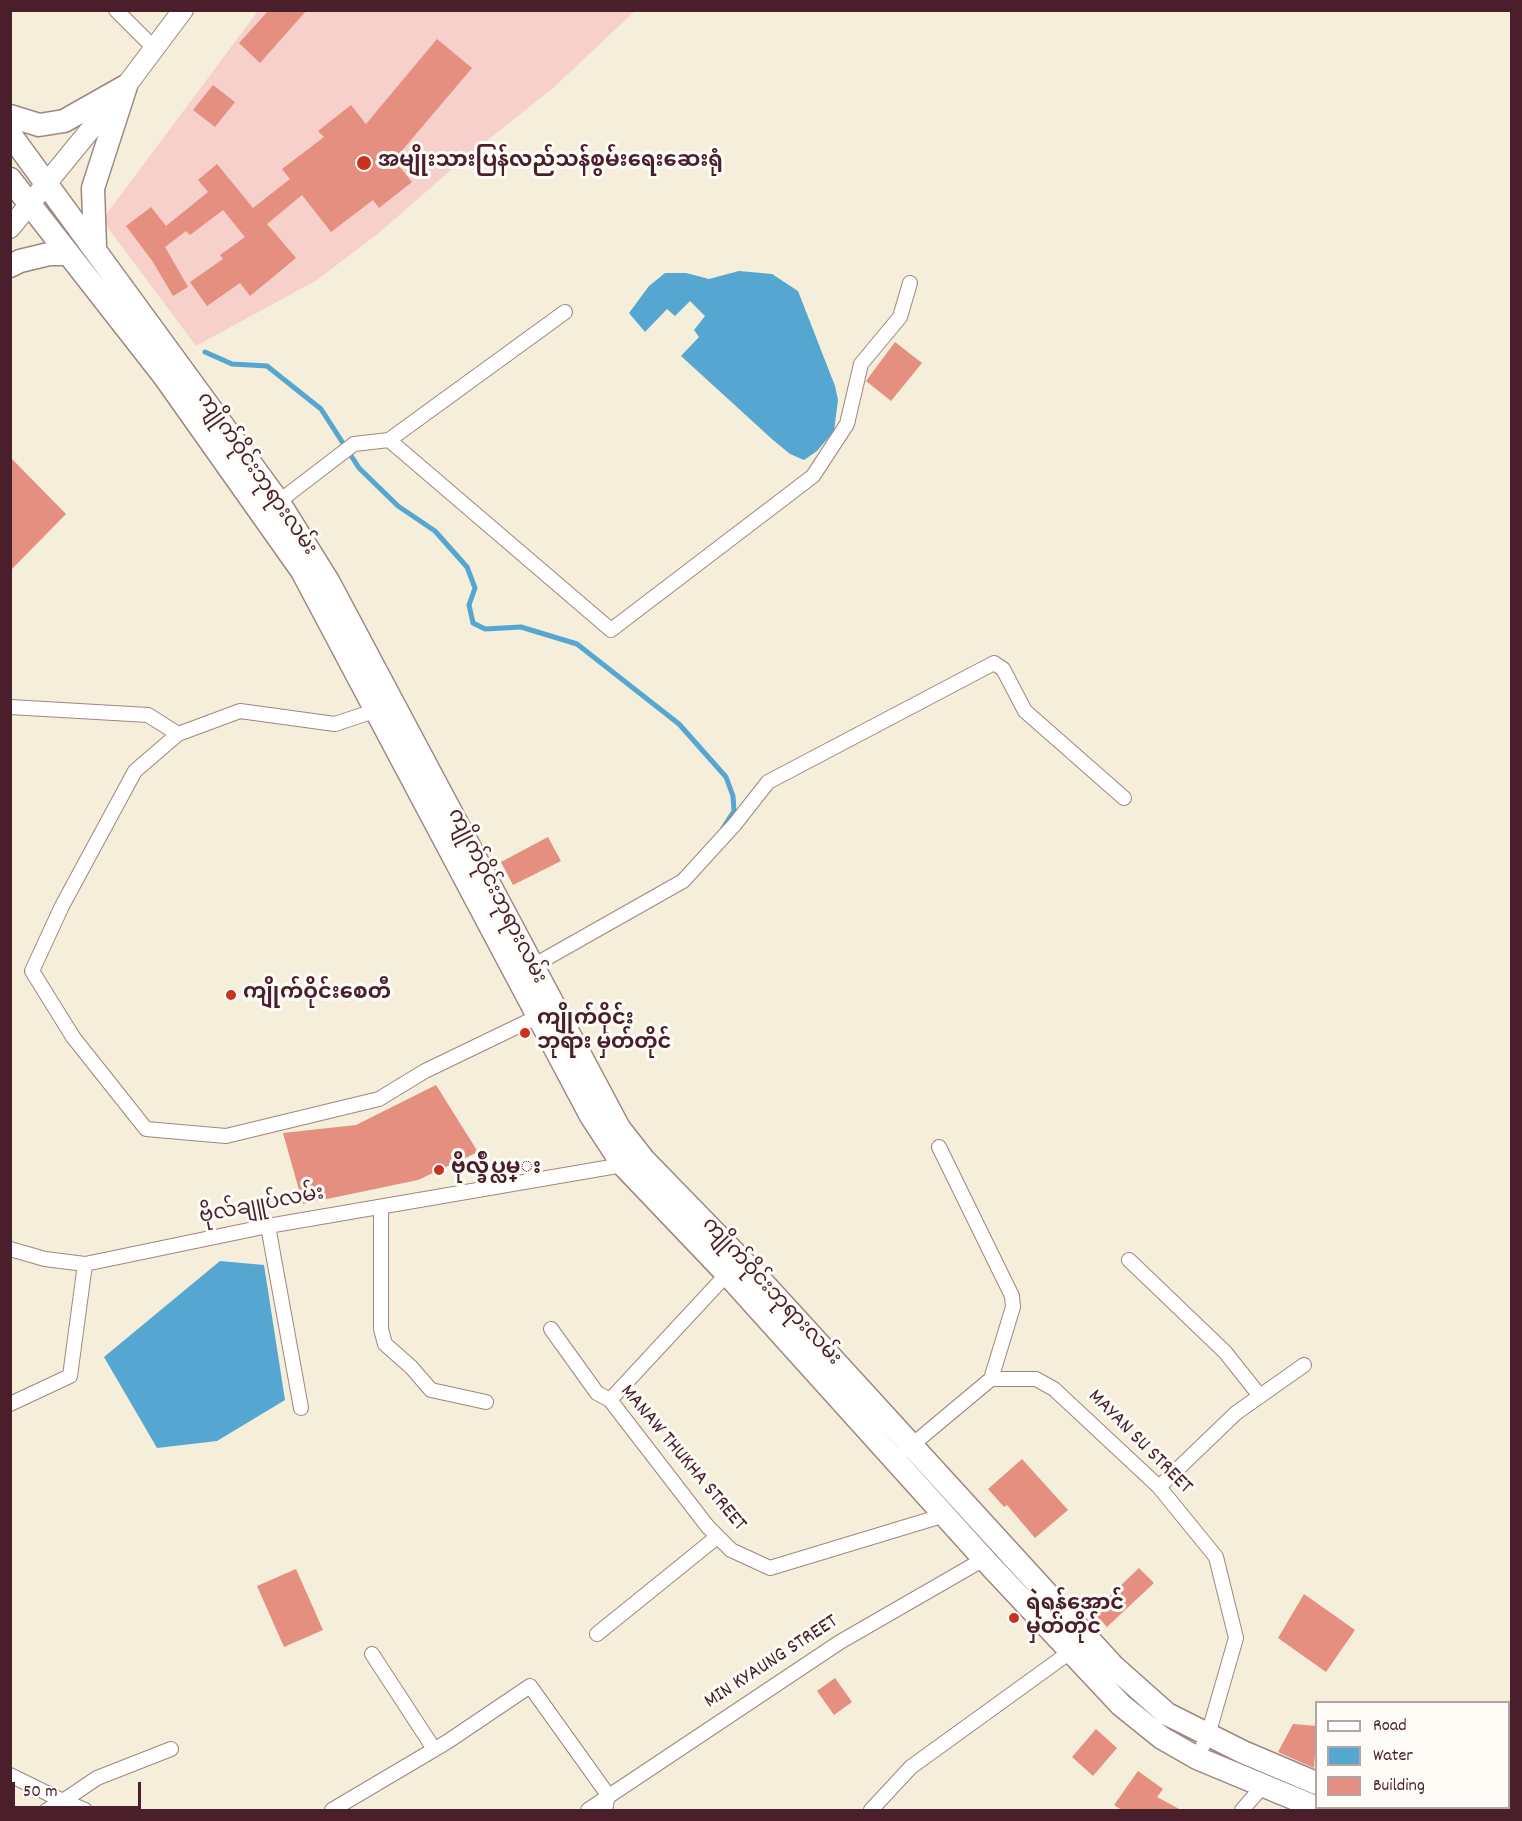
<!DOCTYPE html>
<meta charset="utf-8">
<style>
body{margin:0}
#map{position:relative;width:1522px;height:1821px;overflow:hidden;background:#f4eeda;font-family:Dekko,sans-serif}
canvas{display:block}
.frame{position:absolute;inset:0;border:12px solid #4a1f2b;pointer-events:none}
.legend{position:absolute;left:1315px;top:1701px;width:195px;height:108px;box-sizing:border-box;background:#fdfcf7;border:2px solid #b5a4a5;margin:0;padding:8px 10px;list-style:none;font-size:18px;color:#4a1f2b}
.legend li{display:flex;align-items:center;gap:12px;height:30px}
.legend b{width:30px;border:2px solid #b5a4a5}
.scale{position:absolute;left:12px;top:1782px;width:129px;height:27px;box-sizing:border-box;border:3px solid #4a1f2b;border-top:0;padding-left:8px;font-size:18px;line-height:21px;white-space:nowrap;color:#4a1f2b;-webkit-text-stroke:4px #fdfcf7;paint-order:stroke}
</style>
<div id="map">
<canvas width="1522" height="1821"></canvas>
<div class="frame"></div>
<ul class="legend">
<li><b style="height:8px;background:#fff"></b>Road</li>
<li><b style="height:16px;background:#55a6d0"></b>Water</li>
<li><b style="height:16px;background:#e58f81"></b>Building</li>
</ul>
<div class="scale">50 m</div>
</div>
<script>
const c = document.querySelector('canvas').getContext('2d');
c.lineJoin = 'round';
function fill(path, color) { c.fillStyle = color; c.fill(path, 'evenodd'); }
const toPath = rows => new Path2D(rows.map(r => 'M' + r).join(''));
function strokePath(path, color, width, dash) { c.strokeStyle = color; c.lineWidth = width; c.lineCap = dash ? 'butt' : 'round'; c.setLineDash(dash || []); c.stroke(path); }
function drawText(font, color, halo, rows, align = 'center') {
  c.font = font + ' Dekko,"Noto Sans Myanmar",sans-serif'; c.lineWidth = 6; c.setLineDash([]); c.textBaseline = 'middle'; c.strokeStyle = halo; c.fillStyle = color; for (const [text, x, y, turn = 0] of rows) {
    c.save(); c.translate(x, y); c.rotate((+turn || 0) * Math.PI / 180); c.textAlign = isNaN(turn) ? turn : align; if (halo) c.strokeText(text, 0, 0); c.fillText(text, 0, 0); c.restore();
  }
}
fill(toPath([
 [258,11,635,11,553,88,460,162,380,232,317,280,196,346,102,220]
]), '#f7d0cb');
fill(toPath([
 [739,271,772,274,798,291,835,386,838,400,834,431,817,451,804,460,790,454,773,440,681,356,699,337,694,330,705,316,690,301,675,316,667,309,645,332,629,313,649,286,665,273,686,273,709,279],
 [220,1261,264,1265,285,1400,217,1441,157,1448,104,1357]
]), '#55a6d0');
strokePath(toPath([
 [205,352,232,364,267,366,321,409,359,468,398,506,435,531,467,567,475,588,469,605,473,623,485,629,521,627,577,644,679,724,726,777,733,796,734,811,723,828]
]), '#55a6d0', 5);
fill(toPath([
 [269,10,307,10,260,63,239,43],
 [437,39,472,68,394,160,412,182,379,208,373,200,331,232,302,195,267,224,296,258,250,296,240,283,207,306,190,282,223,259,220,255,245,237,223,210,190,235,186,231,165,247,188,287,173,296,153,262,126,226,151,207,166,226,208,192,198,180,217,164,253,208,290,179,282,169,324,137,318,131,351,105,366,124],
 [213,85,235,102,215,127,193,110],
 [895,342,922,363,891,401,866,381],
 [10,457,66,514,10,571],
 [548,837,561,861,513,885,501,862],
 [436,1085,478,1152,418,1180,303,1204,283,1133,356,1125],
 [1022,1459,1068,1510,1035,1538,1007,1505,1004,1507,988,1489],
 [1139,1568,1154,1583,1107,1627,1093,1612],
 [296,1569,323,1630,284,1647,257,1586],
 [1304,1594,1355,1630,1326,1672,1278,1638],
 [835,1678,852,1702,834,1715,817,1691],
 [1293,1724,1317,1726,1314,1768,1278,1752],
 [1096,1729,1117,1748,1093,1776,1072,1757],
 [1138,1771,1163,1789,1157,1797,1181,1810,1122,1810,1114,1805]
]), '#e58f81');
const street = toPath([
 [116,10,154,48],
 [389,440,611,630,813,476,847,424,861,364,900,317,910,283],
 [273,506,354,444,389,440,565,312],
 [10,707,148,715,178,734],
 [377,710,335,724,240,711,178,734,135,771,62,906,32,971,73,1037,146,1129,226,1136,379,1099,425,1071,537,1017],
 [531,967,683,881,735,824,768,782,994,663,1003,669,1025,711,1124,798],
 [381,1207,381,1329,385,1344,411,1367,431,1390,486,1402],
 [268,1226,301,1408],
 [10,1249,45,1259,85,1264],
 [1129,1260,1225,1352,1260,1396],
 [551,1329,597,1393,610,1400,708,1527,731,1550,770,1568,945,1515],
 [991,1379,1036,1379,1054,1389,1159,1487,1216,1557,1236,1638,1208,1735,1197,1758],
 [610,1400,727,1274],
 [10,1404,70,1376,85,1264,268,1226,623,1165],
 [906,1450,991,1379,1013,1307,1012,1296,939,1147],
 [1159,1487,1236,1413,1304,1365],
 [597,1634,717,1537],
 [372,1654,434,1749],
 [10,1775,63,1801,97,1778,171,1749],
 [47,1810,63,1801,85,1810],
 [332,1810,447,1742,530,1686,608,1795,605,1810],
 [588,1810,840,1642,984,1559],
 [871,1810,911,1767,1070,1652],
 [1242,1810,1263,1786]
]);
const secondary = toPath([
 [10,228,126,86,183,10]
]);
const primary = toPath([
 [10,116,39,125,64,121,126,86],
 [10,134,278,501,328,581,619,1128,644,1160,754,1273,1113,1666,1167,1714,1243,1752,1316,1783],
 [10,179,164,376,302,571,591,1116,623,1165,727,1274,984,1559,1121,1705,1162,1738,1197,1758,1322,1810],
 [95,248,93,188,126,86],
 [10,266,20,261,49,254,68,254],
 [1377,1808,1384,1810]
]);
strokePath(street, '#9f8682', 16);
strokePath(secondary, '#9f8682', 22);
strokePath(primary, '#9f8682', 25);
strokePath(street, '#fff', 14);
strokePath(secondary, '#fff', 20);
strokePath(primary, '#fff', 22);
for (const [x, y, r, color] of [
 [364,163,8,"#c8321e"],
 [231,995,6,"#c8321e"],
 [525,1033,6,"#c8321e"],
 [439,1170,6,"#c8321e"],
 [1014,1618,6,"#c8321e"]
]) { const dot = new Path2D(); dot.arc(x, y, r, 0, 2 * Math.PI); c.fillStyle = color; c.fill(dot); strokePath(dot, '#fdfcf7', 2); }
drawText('bold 21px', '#4a1f2b', '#fdfcf7', [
 ["အမျိုးသားပြန်လည်သန်စွမ်းရေးဆေးရုံ",378,163],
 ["ကျိုက်ဝိုင်းစေတီ",243,995],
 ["ကျိုက်ဝိုင်း",537,1021],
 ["ဘုရား မှတ်တိုင်",537,1045],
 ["ဗိုလ္ခ်ဳပ္လမ္း",451,1170],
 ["ရဲရန်အောင်",1026,1606],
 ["မှတ်တိုင်",1026,1630]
], 'left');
drawText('21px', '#4a1f2b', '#fdfcf7', [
 ["ကျိုက်ဝိုင်းဘုရားလမ်း",255,475,55],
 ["ကျိုက်ဝိုင်းဘုရားလမ်း",495,897,63],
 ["ဗိုလ်ချူပ်လမ်း",262,1207,-11],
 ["ကျိုက်ဝိုင်းဘုရားလမ်း",770,1293,47],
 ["MAYAN SU STREET",1139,1443,45],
 ["MANAW THUKHA STREET",682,1459,50],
 ["MIN KYAUNG STREET",772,1663,-33]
]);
</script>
